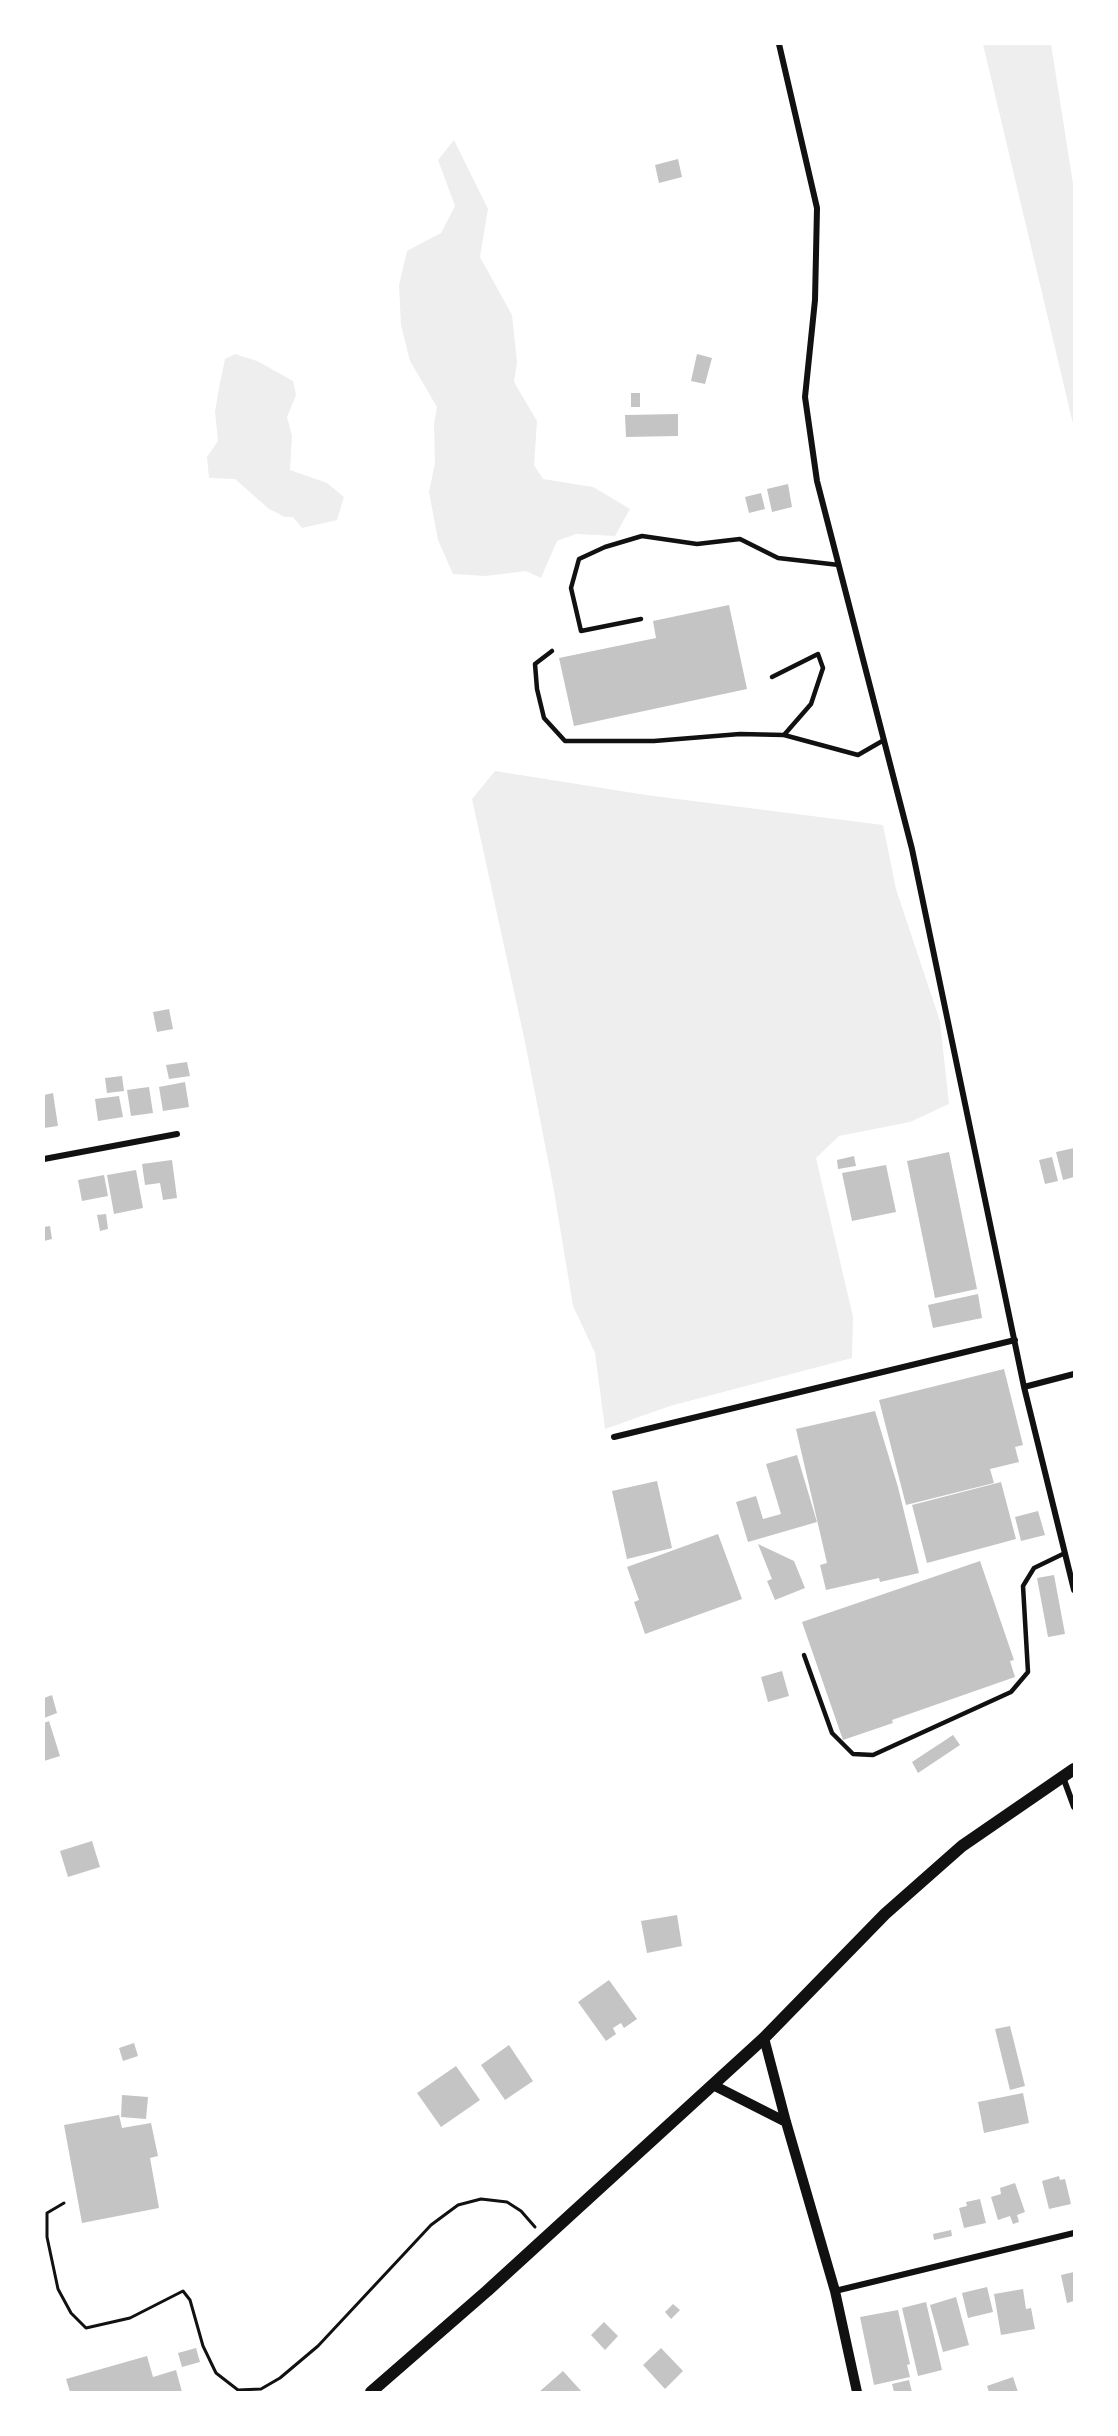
<!DOCTYPE html>
<style>
body{margin:0}
#map{position:relative;width:1118px;height:2436px;overflow:hidden;background:#fff;font-family:"Fira Sans",sans-serif}
canvas{display:block}
.frame{position:absolute;inset:0;border:45px solid #fff;pointer-events:none}
</style>
<div id="map">
<canvas width="1118" height="2436"></canvas>
<div class="frame"></div>
</div>
<script>
const c = document.querySelector('canvas').getContext('2d');
c.lineJoin = 'round';
function fill(path, color) { c.fillStyle = color; c.fill(path, 'evenodd'); }
const toPath = rows => new Path2D(rows.map(r => 'M' + r).join(''));
function strokePath(path, color, width, dash) { c.strokeStyle = color; c.lineWidth = width; c.lineCap = dash ? 'butt' : 'round'; c.setLineDash(dash || []); c.stroke(path); }
fill(toPath([
 [983,44,1051,44,1074,190,1074,428],
 [454,140,488,209,480,257,512,315,517,362,514,382,537,421,534,465,543,479,593,487,630,509,615,536,576,534,557,541,541,578,526,571,486,576,453,574,438,540,429,492,435,463,434,424,437,407,410,361,401,325,399,285,407,251,441,233,455,206,438,160],
 [235,354,257,361,293,381,296,395,287,417,292,436,290,470,327,483,344,497,337,520,302,528,293,517,285,517,269,509,235,479,209,478,207,457,218,441,215,411,220,383,225,359],
 [495,771,646,795,883,825,896,889,940,1021,949,1104,910,1122,839,1136,816,1158,853,1317,852,1358,670,1406,605,1429,595,1353,573,1306,554,1191,525,1042,472,799]
]), '#eee');
fill(toPath([
 [678,159,682,177,659,183,655,165],
 [697,354,712,358,705,384,691,381],
 [631,393,640,393,640,407,631,407],
 [678,414,678,436,626,437,625,415],
 [788,484,792,507,772,512,767,489],
 [761,493,765,509,749,513,745,497],
 [729,605,747,689,574,726,559,658,656,638,653,621],
 [169,1009,173,1029,157,1032,153,1012],
 [187,1062,190,1076,169,1079,166,1065],
 [122,1076,124,1091,107,1093,105,1078],
 [185,1082,189,1107,163,1111,159,1087],
 [149,1087,153,1113,131,1116,127,1090],
 [53,1093,58,1126,44,1128,44,1095],
 [119,1096,123,1117,98,1121,95,1099],
 [1074,1148,1074,1177,1063,1180,1056,1152],
 [949,1152,977,1289,935,1298,907,1161],
 [854,1156,856,1166,838,1169,837,1160],
 [1052,1157,1058,1181,1045,1184,1039,1160],
 [172,1160,177,1198,163,1200,160,1183,145,1185,142,1164],
 [886,1165,896,1212,852,1221,842,1173],
 [136,1170,143,1208,114,1214,107,1175],
 [104,1175,108,1196,82,1201,78,1180],
 [106,1214,108,1229,100,1231,97,1215],
 [50,1226,52,1239,44,1241,44,1227],
 [978,1294,982,1318,933,1328,928,1305],
 [1004,1369,1023,1445,1015,1447,1019,1462,990,1469,994,1483,906,1505,879,1400],
 [875,1411,898,1487,919,1573,880,1582,879,1578,826,1590,820,1565,827,1563,796,1429],
 [797,1455,817,1522,748,1542,736,1502,756,1496,763,1519,781,1514,766,1464],
 [657,1481,672,1548,627,1559,612,1491],
 [1001,1482,1016,1539,927,1563,912,1505],
 [1038,1511,1045,1535,1021,1541,1015,1517],
 [718,1534,742,1599,645,1634,634,1602,639,1600,627,1567],
 [758,1544,794,1561,805,1588,775,1600,767,1581,772,1579],
 [980,1561,1014,1660,1010,1661,1015,1677,892,1720,893,1723,843,1740,802,1622],
 [1054,1575,1065,1634,1048,1637,1037,1578],
 [782,1671,789,1696,768,1702,761,1677],
 [52,1695,57,1713,44,1718,44,1698],
 [49,1721,60,1756,44,1761,44,1723],
 [953,1735,960,1745,918,1773,912,1762],
 [92,1841,100,1867,68,1877,60,1851],
 [677,1915,682,1946,647,1953,641,1921],
 [609,1980,637,2019,624,2028,621,2023,613,2028,616,2034,606,2041,578,2002],
 [1010,2026,1025,2086,1010,2090,995,2029],
 [134,2043,138,2056,123,2061,119,2048],
 [509,2045,533,2081,505,2100,481,2065],
 [456,2066,480,2100,441,2127,417,2093],
 [1023,2093,1029,2123,984,2133,978,2102],
 [122,2095,148,2097,146,2119,121,2117],
 [119,2115,122,2128,151,2123,158,2156,150,2158,159,2208,82,2223,64,2125],
 [1059,2176,1060,2180,1065,2179,1071,2204,1049,2209,1042,2181],
 [1015,2183,1025,2212,1017,2215,1019,2222,1013,2224,1010,2216,998,2220,991,2197,1001,2194,1000,2188],
 [980,2199,986,2223,964,2228,959,2208,967,2206,966,2202],
 [951,2230,952,2236,934,2240,933,2234],
 [1074,2272,1074,2301,1067,2303,1061,2275],
 [987,2287,993,2312,968,2318,962,2293],
 [1023,2289,1026,2309,1031,2308,1035,2329,1001,2335,994,2294],
 [956,2297,969,2345,943,2352,930,2305],
 [926,2302,942,2370,918,2376,902,2308],
 [673,2304,680,2310,671,2319,665,2312],
 [898,2310,910,2364,907,2365,910,2377,874,2385,860,2317],
 [604,2322,618,2336,605,2350,591,2335],
 [196,2348,200,2362,182,2367,178,2353],
 [661,2348,683,2371,665,2389,643,2365],
 [147,2356,153,2377,176,2370,182,2392,70,2392,66,2379],
 [563,2371,582,2392,539,2392],
 [1013,2377,1018,2392,989,2392,987,2386],
 [909,2380,912,2392,894,2392,892,2384]
]), '#c4c4c4');
strokePath(toPath([
 [64,2203,47,2213,47,2237,58,2289,71,2313,86,2328,130,2318,183,2291,190,2300,203,2346,216,2373,238,2390,261,2389,280,2378,318,2346,431,2225,458,2205,481,2199,507,2202,521,2211,535,2227]
]), '#111', 3);
strokePath(toPath([
 [641,619,581,631,571,588,579,559,605,547,642,536,697,544,740,539,778,558,839,565],
 [552,651,535,664,537,689,544,718,565,741,654,741,740,734,784,735,858,755,884,740],
 [772,677,818,654,823,668,811,704,784,735],
 [804,1655,832,1733,853,1754,873,1755,1011,1692,1028,1672,1023,1586,1034,1568,1065,1553]
]), '#111', 4.5);
strokePath(toPath([
 [779,44,817,208,815,300,805,397,817,481,912,849,1024,1387,1074,1590],
 [44,1159,177,1134],
 [1024,1387,1074,1374],
 [614,1437,1015,1340],
 [1063,1777,1074,1807],
 [835,2291,1074,2233]
]), '#111', 6);
strokePath(toPath([
 [764,2038,786,2122,835,2291,857,2392],
 [713,2085,786,2122]
]), '#111', 10);
strokePath(toPath([
 [371,2392,487,2291,764,2038,885,1914,962,1846,1074,1769]
]), '#111', 12);
</script>
